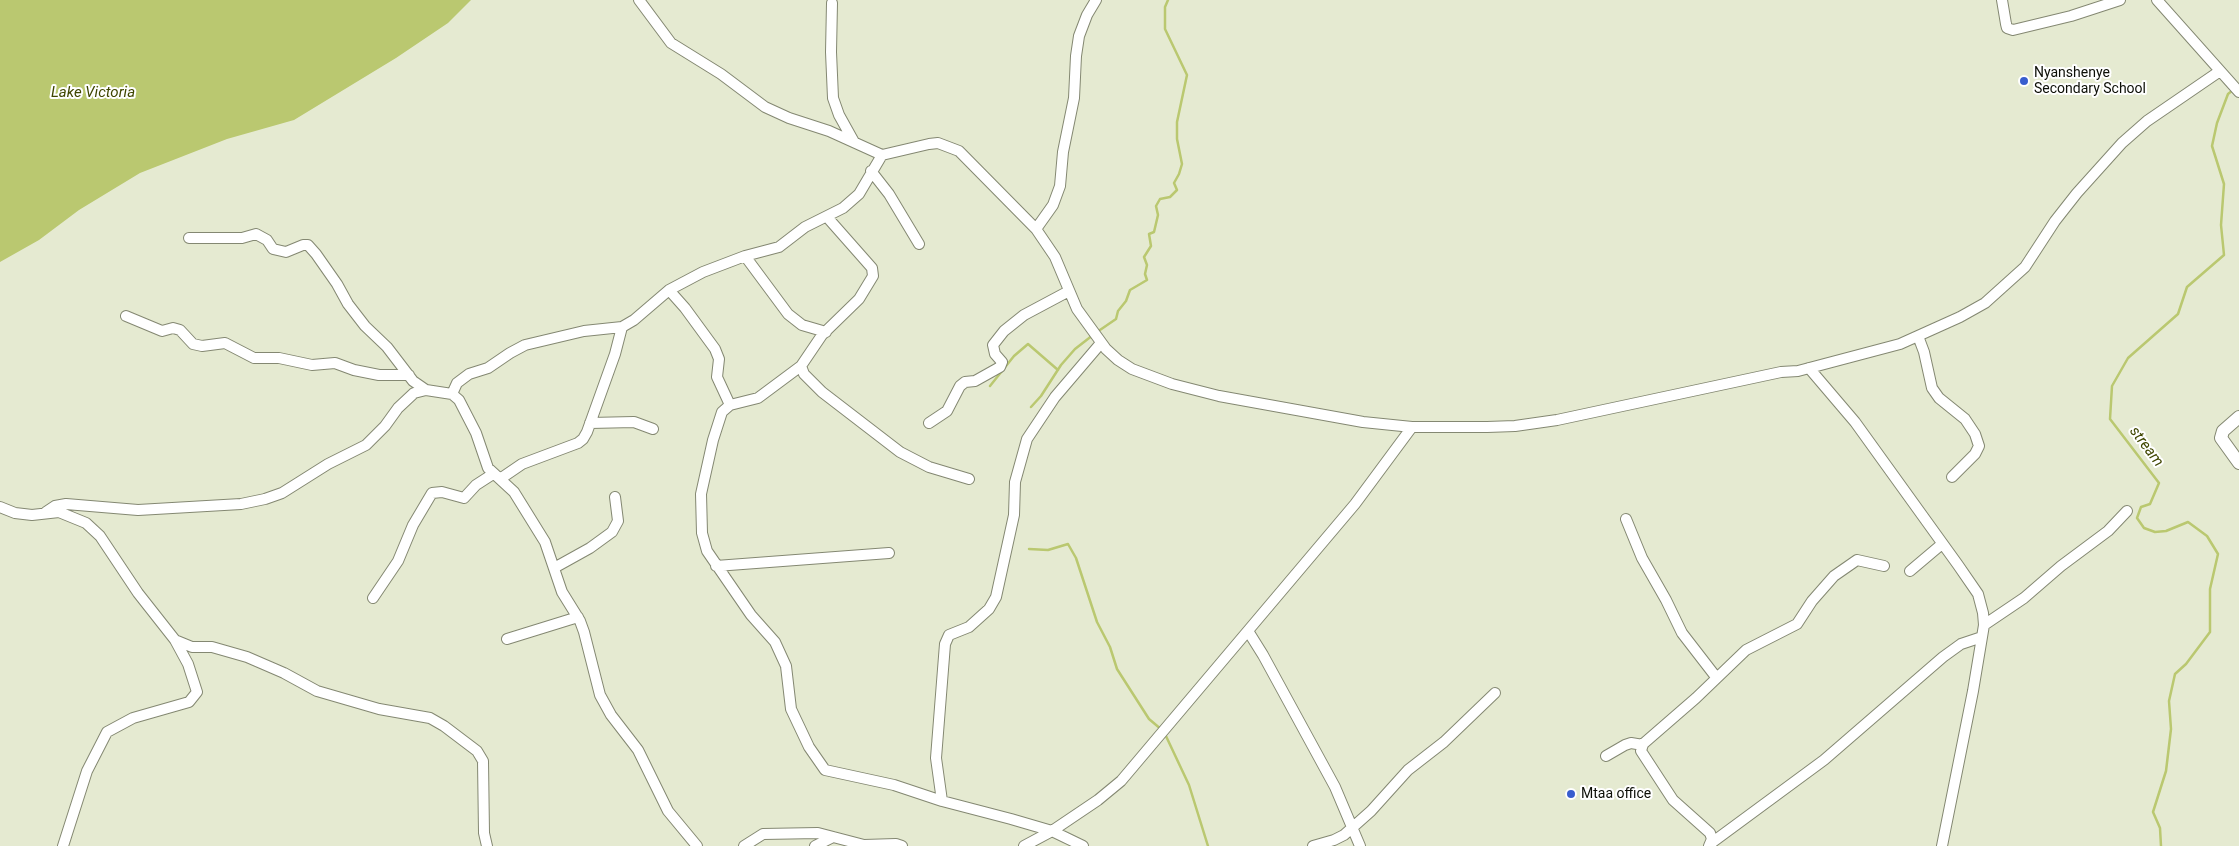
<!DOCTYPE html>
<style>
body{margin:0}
canvas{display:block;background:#e5ead1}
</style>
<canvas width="2239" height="846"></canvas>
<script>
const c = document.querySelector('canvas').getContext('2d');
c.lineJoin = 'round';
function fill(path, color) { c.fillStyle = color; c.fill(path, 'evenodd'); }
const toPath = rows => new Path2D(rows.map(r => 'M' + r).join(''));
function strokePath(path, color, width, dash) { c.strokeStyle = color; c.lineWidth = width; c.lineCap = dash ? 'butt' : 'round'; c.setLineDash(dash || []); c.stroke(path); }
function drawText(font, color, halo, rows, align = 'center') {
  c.font = font + ' Roboto,sans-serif'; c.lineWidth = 4; c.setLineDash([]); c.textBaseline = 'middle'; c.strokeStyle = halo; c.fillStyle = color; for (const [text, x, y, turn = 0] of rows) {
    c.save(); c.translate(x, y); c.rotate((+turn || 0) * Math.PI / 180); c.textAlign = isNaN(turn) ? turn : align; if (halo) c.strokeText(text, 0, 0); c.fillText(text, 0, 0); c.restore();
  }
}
fill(toPath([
 [0,0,471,0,448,23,396,58,294,120,227,139,140,173,79,210,39,240,0,262]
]), '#bac870');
strokePath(toPath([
 [1097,332,1116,319,1118,311,1126,301,1130,290,1147,280,1145,274,1147,265,1144,257,1151,246,1149,234,1154,232,1158,215,1156,206,1160,199,1170,197,1177,190,1174,183,1179,174,1182,164,1177,139,1177,122,1187,75,1165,29,1165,7,1168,0],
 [990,386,1014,356,1028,344,1058,370],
 [1031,407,1041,396,1061,365,1075,349,1093,335],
 [1029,549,1048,550,1068,544,1076,558,1097,622,1110,647,1117,669,1149,719,1162,730],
 [1165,734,1189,785,1208,846],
 [2161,846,2160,828,2153,812,2166,771,2171,729,2169,701,2175,674,2186,664,2210,632,2210,589,2218,554,2207,536,2188,522,2166,531,2155,532,2144,528,2137,518,2141,507,2150,504,2159,483,2110,419,2112,386,2128,358,2178,314,2187,287,2224,255,2221,225,2224,184,2212,146,2217,123,2228,94,2233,90]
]), '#bac870', 2.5);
const minor = toPath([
 [639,0,671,43,721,74,765,107,789,118,829,131,882,155],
 [2002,0,2006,24,2007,28,2013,30,2071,16,2120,0],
 [2157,0,2239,92],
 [832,3,831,52,833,98,839,115,854,142],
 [871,171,889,194,919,244],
 [827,217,872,268,873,276,859,299,822,335,801,366,758,398,730,405,722,412,713,440,701,494,702,533,707,551,751,615,775,642,786,666,791,709,809,747,825,770,894,785,942,801,1011,819,1052,831,1083,846],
 [1036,229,1053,205,1060,186,1063,152,1074,98,1076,56,1079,36,1087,15,1096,0],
 [189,238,242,238,256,234,267,240,273,249,286,252,303,245,308,245,316,254,337,284,348,304,365,326,387,347,413,381,426,390],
 [745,256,788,314,802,325,826,332],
 [669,290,685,308,715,349,719,359,717,377,730,405],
 [126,316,162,331,173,328,180,330,193,344,202,346,225,343,254,358,279,358,312,365,335,363,354,370,379,375,409,375],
 [1918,336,1924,352,1932,388,1939,398,1965,419,1975,434,1979,446,1975,454,1952,477],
 [801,366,804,374,822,392,900,452,929,467,969,479],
 [1809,368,1855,422,1958,565,1978,594,1983,613,1984,625,1973,691,1942,846],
 [452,394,459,400,476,433,488,468,514,492,545,542,562,592,580,621,584,632,600,695,611,715,638,750,668,811,697,846],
 [590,423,634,422,653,429],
 [929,423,947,411,960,386,965,382,975,381,1000,367,1002,362,995,354,993,345,1004,331,1024,315,1069,291],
 [500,479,522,464,578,443,583,439,587,432,615,354,622,327],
 [0,507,15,513,32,515,59,512,86,523,100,536,138,593,175,640,188,664,197,692,189,702,133,718,107,732,87,771,63,846],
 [46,512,55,506,66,504,138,510,241,504,265,499,282,493,328,464,366,445,385,426,398,408,414,393,426,390,452,394,457,383,469,374,488,368,510,353,525,345,584,331,622,327,634,320,669,290,703,272,745,256,779,247,805,227,843,208,859,194,882,155,929,144,938,143,959,151,1036,229,1055,257,1077,309,1106,349,1118,360,1132,369,1172,384,1219,396,1363,422,1412,427,1487,427,1515,426,1557,420,1781,372,1798,371,1900,344,1960,317,1985,303,2025,267,2055,221,2077,193,2122,143,2147,121,2220,71],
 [1626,519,1642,558,1666,600,1682,633,1716,677],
 [716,566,889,553],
 [554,568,590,548,612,532,618,521,615,497],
 [1910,571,1942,544],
 [373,598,398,561,413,525,432,493,442,492,464,498,476,485,493,474],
 [1984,625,2024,598,2061,566,2108,531,2127,511],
 [1248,631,1263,655,1335,787,1360,846],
 [507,639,578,617],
 [175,640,192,647,212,647,247,657,284,673,317,691,379,709,430,718,444,726,477,751,483,761,484,833,487,846],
 [1606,756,1625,745,1631,743,1643,745],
 [942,801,936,758,945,644,949,635,969,627,989,609,996,597,1014,515,1015,482,1027,439,1055,397,1101,343],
 [1710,844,1824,760,1943,657,1961,644,1982,637],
 [744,846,763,834,818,833,864,845,896,844,902,846],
 [815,846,833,837],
 [1024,846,1052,831,1098,800,1121,781,1355,504,1412,427],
 [1313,846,1334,840,1344,835,1371,811,1408,770,1444,742,1495,693],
 [1709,846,1712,839,1710,833,1673,800,1641,751,1643,744,1696,698,1746,650,1797,624,1812,601,1834,576,1857,560,1884,566]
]);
const tertiary = toPath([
 [2239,417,2223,431,2221,438,2239,463]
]);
strokePath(minor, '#848872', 12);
strokePath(tertiary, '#848872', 14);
strokePath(minor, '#fff', 10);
strokePath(tertiary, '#fff', 12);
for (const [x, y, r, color] of [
 [2024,81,5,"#385dce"],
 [1571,794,5,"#385dce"]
]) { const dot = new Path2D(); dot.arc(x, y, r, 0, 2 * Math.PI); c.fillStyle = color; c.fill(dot); strokePath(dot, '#fff', 2); }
drawText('14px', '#0c0e06', '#fff', [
 ["Nyanshenye",2034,73],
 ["Secondary School",2034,89],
 ["Mtaa office",1581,794]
], 'left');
drawText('italic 15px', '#3f4600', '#fff', [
 ["Lake Victoria",93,93],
 ["stream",2146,447,53]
]);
</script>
